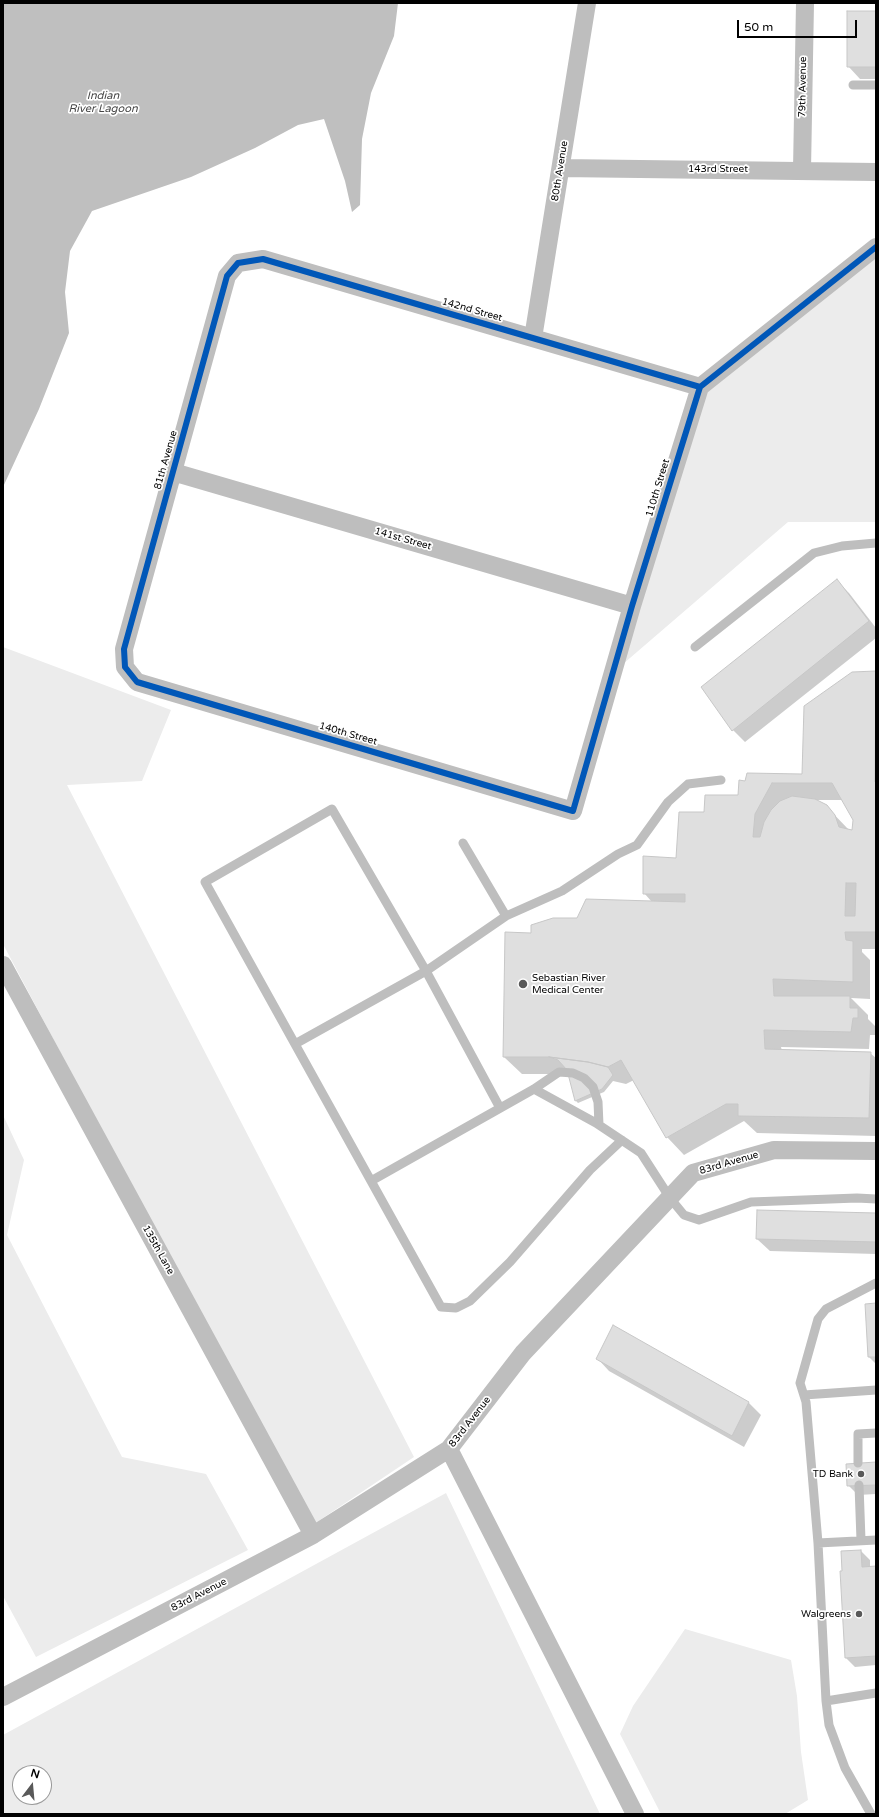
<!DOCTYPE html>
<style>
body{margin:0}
#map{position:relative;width:879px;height:1817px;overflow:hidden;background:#fff;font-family:"Varela Round",sans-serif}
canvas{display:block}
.frame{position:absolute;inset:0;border:4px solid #000;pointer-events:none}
.north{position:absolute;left:12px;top:1765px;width:40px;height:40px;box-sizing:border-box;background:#fff;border:1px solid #999;border-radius:50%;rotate:16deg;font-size:11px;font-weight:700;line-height:16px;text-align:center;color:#000}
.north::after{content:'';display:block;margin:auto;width:14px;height:18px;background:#595959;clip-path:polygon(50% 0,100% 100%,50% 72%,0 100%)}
.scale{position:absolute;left:737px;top:20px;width:120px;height:18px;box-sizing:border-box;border:2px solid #000;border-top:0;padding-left:5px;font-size:12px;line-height:14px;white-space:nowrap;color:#000;-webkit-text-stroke:3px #fff;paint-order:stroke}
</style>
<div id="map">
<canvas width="879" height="1817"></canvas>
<div class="frame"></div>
<div class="north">N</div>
<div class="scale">50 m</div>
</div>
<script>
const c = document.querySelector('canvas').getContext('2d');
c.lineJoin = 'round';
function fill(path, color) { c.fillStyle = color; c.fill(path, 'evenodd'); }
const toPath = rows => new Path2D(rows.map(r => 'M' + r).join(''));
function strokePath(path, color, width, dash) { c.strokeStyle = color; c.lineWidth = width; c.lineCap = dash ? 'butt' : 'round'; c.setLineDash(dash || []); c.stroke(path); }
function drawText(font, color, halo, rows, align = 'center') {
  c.font = font + ' "Varela Round",sans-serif'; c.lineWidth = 3.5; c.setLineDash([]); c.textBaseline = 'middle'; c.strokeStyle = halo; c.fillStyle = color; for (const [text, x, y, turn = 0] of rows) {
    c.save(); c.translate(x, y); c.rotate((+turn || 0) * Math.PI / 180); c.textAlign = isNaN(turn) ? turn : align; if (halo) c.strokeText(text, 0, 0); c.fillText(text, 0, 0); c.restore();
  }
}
fill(toPath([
 [876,256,876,522,788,522,623,664,696,393],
 [3,647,171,710,142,781,67,785,414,1457,311,1526,3,944],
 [3,1115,24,1160,7,1235,122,1457,206,1474,248,1550,36,1657,3,1596],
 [446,1493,600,1814,3,1814,3,1735],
 [20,1773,44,1773,44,1797,20,1797],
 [685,1629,791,1660,797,1696,801,1752,808,1800,785,1814,661,1814,620,1734,633,1706]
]), '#ececec');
fill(toPath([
 [3,3,398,3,394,36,371,93,362,139,360,205,352,212,345,181,324,119,298,125,255,148,191,177,92,211,70,251,65,292,69,333,39,409,3,487]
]), '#bfbfbf');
fill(toPath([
 [876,12,876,79,860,79,848,66],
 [837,581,849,593,876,628,876,638,745,742,733,730,702,687],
 [876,672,876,949,862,949,862,952,870,960,870,999,851,998,868,1015,868,1019,876,1027,875,1035,870,1035,869,1049,781,1047,782,1051,870,1053,876,1058,876,1136,757,1133,744,1121,684,1155,667,1137,634,1080,626,1084,613,1081,604,1092,578,1103,576,1101,569,1074,522,1074,504,1057,532,934,578,919,652,902,644,893,677,859,704,813,739,796,745,782,803,775,852,673],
 [815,800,843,800,854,819,853,831,849,830,826,806],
 [876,1214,876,1254,770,1251,757,1239],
 [876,1304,876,1364,869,1357],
 [597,1358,749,1403,761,1415,744,1447,609,1371],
 [876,1463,876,1494,858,1495,848,1485],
 [861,1551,870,1560,870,1567,876,1567,876,1665,855,1667,846,1658]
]), '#0003');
const building = toPath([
 [847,11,876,11,876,67,847,67,847,11],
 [837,579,869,621,732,731,701,687,837,579],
 [876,671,875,782,876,782,876,932,845,932,846,940,853,941,853,982,773,979,774,996,850,996,850,1008,858,1008,858,1018,853,1018,851,1032,764,1030,765,1049,871,1052,869,1118,738,1116,738,1104,726,1104,666,1138,621,1060,608,1067,588,1062,549,1057,503,1057,505,932,531,933,531,925,553,918,577,918,586,899,685,902,685,894,643,894,643,856,676,858,679,812,704,812,705,795,738,795,739,780,745,781,747,773,802,774,804,706,852,672,876,671],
 [772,783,832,783,853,820,852,830,839,827,835,815,827,805,815,799,792,796,780,801,771,810,764,822,760,837,753,837,755,814,772,783],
 [846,883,856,883,855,916,845,916,846,883],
 [549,1057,588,1062,608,1067,613,1075,602,1089,575,1101,567,1070,558,1060,549,1057],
 [757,1210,876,1213,876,1242,756,1239,757,1210],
 [876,1303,876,1357,868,1357,865,1304,876,1303],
 [613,1325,749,1402,732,1436,596,1359,613,1325],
 [876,1462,876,1485,847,1486,846,1464,876,1462],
 [861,1550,862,1567,876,1566,876,1656,845,1658,840,1571,842,1571,841,1551,861,1550]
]);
fill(building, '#dfdfdf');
strokePath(building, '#c7c7c7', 1);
strokePath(toPath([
 [853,85,876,85],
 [695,647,814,553,842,546,876,543],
 [463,843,506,916],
 [295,1044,426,971,506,916,562,891,618,854,637,845,668,802,688,784,721,780],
 [534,1089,596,1123,641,1153,670,1198,684,1215,699,1220,751,1202,857,1198,876,1199],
 [500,1108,426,971,332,809,205,882,441,1307,456,1308,470,1301,510,1262,590,1170,622,1140],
 [371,1181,534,1089,559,1072,573,1073,584,1078,593,1087,598,1102,599,1125],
 [804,1395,876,1390],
 [858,1463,858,1434,876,1433],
 [859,1485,861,1540],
 [818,1543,876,1540],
 [826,1701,876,1693],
 [871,1814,845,1768,829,1725,826,1701,818,1543,806,1402,800,1383,818,1319,826,1309,876,1283]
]), '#bebebe', 9);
strokePath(toPath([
 [561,168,876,172],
 [802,170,805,3],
 [533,338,587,3],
 [700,387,263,259,238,263,227,276,124,649,125,667,137,682,573,811,632,606,700,387,876,247],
 [173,472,632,606],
 [3,965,313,1535],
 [449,1449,635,1814],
 [3,1697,313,1535,449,1449,523,1353,693,1173,774,1150,876,1151]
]), '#bebebe', 18);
strokePath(toPath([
 [700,387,263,259,238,263,227,276,124,649,125,667,137,682,573,811,632,606,700,387,876,247]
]), '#0057b8', 6);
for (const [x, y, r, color] of [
 [523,984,5,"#595959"],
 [861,1474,4,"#595959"],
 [859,1614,4,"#595959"]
]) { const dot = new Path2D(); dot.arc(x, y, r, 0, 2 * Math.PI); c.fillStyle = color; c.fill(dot); strokePath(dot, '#fff', 1.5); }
drawText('10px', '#000', '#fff', [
 ["79th Avenue",803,87,-89],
 ["143rd Street",718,169],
 ["80th Avenue",560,171,-81],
 ["142nd Street",472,310,16],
 ["81th Avenue",166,460,-74],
 ["110th Street",658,488,-73],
 ["141st Street",403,539,16],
 ["140th Street",348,734,16],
 ["83rd Avenue",729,1163,-16],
 ["135th Lane",158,1250,61],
 ["83rd Avenue",470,1422,-52],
 ["83rd Avenue",199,1595,-27]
]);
drawText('10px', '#000', '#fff', [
 ["Sebastian River",532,978,"left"],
 ["Medical Center",532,990,"left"],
 ["TD Bank",853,1474],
 ["Walgreens",851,1614]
], 'right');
drawText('italic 11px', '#444', '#fff', [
 ["Indian",103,96],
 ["River Lagoon",103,109]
]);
</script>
